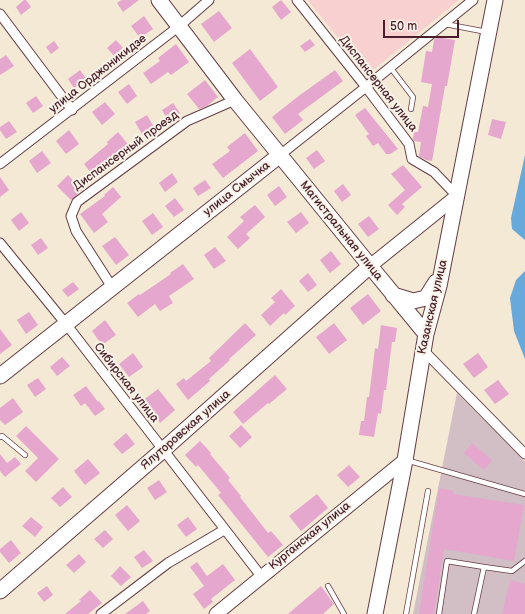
<!DOCTYPE html>
<meta charset="utf-8">
<style>
body{margin:0}
#map{position:relative;width:525px;height:614px;overflow:hidden;background:#f4e9d5;font-family:"Balsamiq Sans",sans-serif}
canvas{display:block}
.scale{position:absolute;left:383px;top:20px;width:76px;height:18px;box-sizing:border-box;border:2px solid #4a1f2b;border-top:0;padding-left:5px;font-size:12px;line-height:14px;white-space:nowrap;color:#4a1f2b;-webkit-text-stroke:3px #f7f3e8;paint-order:stroke}
</style>
<div id="map">
<canvas width="525" height="614"></canvas>
<div class="scale">50 m</div>
</div>
<script>
const c = document.querySelector('canvas').getContext('2d');
c.lineJoin = 'round';
function fill(path, color) { c.fillStyle = color; c.fill(path, 'evenodd'); }
const toPath = rows => new Path2D(rows.map(r => 'M' + r).join(''));
function strokePath(path, color, width, dash) { c.strokeStyle = color; c.lineWidth = width; c.lineCap = dash ? 'butt' : 'round'; c.setLineDash(dash || []); c.stroke(path); }
function drawText(font, color, halo, rows, align = 'center') {
  c.font = font + ' "Balsamiq Sans",sans-serif'; c.lineWidth = 4; c.setLineDash([]); c.textBaseline = 'middle'; c.strokeStyle = halo; c.fillStyle = color; for (const [text, x, y, turn = 0] of rows) {
    c.save(); c.translate(x, y); c.rotate((+turn || 0) * Math.PI / 180); c.textAlign = isNaN(turn) ? turn : align; if (halo) c.strokeText(text, 0, 0); c.fillText(text, 0, 0); c.restore();
  }
}
fill(toPath([
 [308,0,459,0,367,75]
]), '#f7d0cf');
fill(toPath([
 [457,393,525,462,525,614,413,614]
]), '#d2bec5');
fill(toPath([
 [525,155,525,240,512,229,511,218],
 [525,271,525,359,514,331,510,298,516,280]
]), '#67a9db');
fill(toPath([
 [24,0,26,0,31,7,21,15,16,7],
 [121,0,139,0,123,12,117,3],
 [281,0,291,12,281,20,272,7],
 [219,11,232,28,214,42,201,24],
 [144,16,153,29,140,38,131,26],
 [437,37,455,40,447,86,445,86,432,161,426,160,419,156,421,142,414,141,413,139,414,132,418,132,423,106,428,107,432,84,421,82,426,51,432,52,434,40],
 [310,39,315,45,305,52,300,46],
 [116,40,124,49,115,57,107,48],
 [54,41,59,48,51,54,46,47],
 [176,44,189,62,171,75,168,72,151,84,143,73,160,61,158,58],
 [250,49,278,87,260,101,232,63],
 [6,55,14,66,0,75,0,59],
 [80,70,87,80,74,88,68,79],
 [335,70,343,81,298,114,303,120,285,134,272,117,300,95],
 [205,80,218,97,207,106,199,109,187,94],
 [129,84,137,96,127,104,118,92],
 [36,96,43,106,33,113,26,103],
 [105,102,115,114,102,125,92,112],
 [173,103,180,113,168,120,162,110],
 [365,108,398,149,390,154,386,154,378,143,373,146,366,136,369,134,355,115],
 [147,115,155,129,143,136,135,122],
 [492,119,506,122,501,139,488,135],
 [9,121,17,132,6,139,0,130,0,127],
 [69,130,79,144,66,154,56,141],
 [118,132,130,147,94,177,84,164,108,144,107,142],
 [245,133,258,151,223,178,212,164,230,151,227,147],
 [317,150,325,161,314,169,306,158],
 [42,151,51,163,37,173,29,161],
 [403,165,422,187,402,204,405,207,397,215,388,205,405,190,391,174],
 [172,173,178,182,165,192,159,183],
 [68,175,82,190,71,200,57,186],
 [0,177,9,190,0,197],
 [205,180,211,188,198,196,193,188],
 [343,184,351,195,342,202,334,191],
 [279,186,287,197,275,206,267,195],
 [113,187,121,197,102,214,108,222,94,233,80,214,105,196,104,195],
 [175,198,184,210,174,217,165,206],
 [255,205,265,217,246,234,250,238,238,249,227,237,244,221,240,217],
 [21,212,29,223,19,231,11,220],
 [301,212,309,223,296,233,287,222],
 [153,213,163,227,152,235,142,221],
 [369,216,379,229,368,237,358,224],
 [115,237,129,255,116,265,102,246],
 [41,238,48,248,38,255,31,245],
 [215,247,226,261,214,269,204,255],
 [331,251,341,264,330,273,320,260],
 [183,264,194,279,169,296,173,303,160,311,155,304,138,317,127,303,139,294,140,295,171,274,170,273],
 [308,273,317,285,308,292,299,281],
 [73,282,79,289,68,297,62,290],
 [281,289,295,306,285,315,284,313,270,326,261,315,275,302,271,298],
 [368,294,381,311,363,325,350,308],
 [29,312,38,325,26,334,17,320],
 [105,320,116,335,102,345,92,331],
 [245,323,256,335,229,359,230,360,209,379,210,381,188,400,176,384,184,378,186,381,211,361,209,358],
 [334,323,347,340,329,354,316,337],
 [381,325,397,328,395,342,392,342,386,390,384,390,381,414,378,413,374,437,359,435,361,421,364,421,367,397,369,397,375,348,378,349],
 [0,329,12,345,0,354],
 [133,353,143,367,129,377,119,364],
 [478,353,488,367,474,378,463,364],
 [62,357,70,366,57,376,50,367],
 [275,375,287,389,269,404,268,403,243,424,233,412],
 [38,378,46,389,35,397,27,385],
 [498,380,509,394,495,404,484,390],
 [86,386,98,402,99,401,105,409,95,416,85,403,81,406,73,395],
 [158,389,175,410,160,423,142,401],
 [13,398,23,412,5,425,0,420,0,408],
 [241,425,252,437,240,448,229,436],
 [26,426,59,459,36,482,25,471,38,458,16,436],
 [126,433,135,444,122,454,113,444],
 [200,441,211,453,210,454,230,478,228,480,241,496,240,497,268,533,271,531,283,545,268,557,218,495,221,493,198,465,196,467,185,455],
 [472,443,492,460,484,470,464,453],
 [0,454,7,463,15,457,21,464,5,477,0,471],
 [88,459,100,473,85,485,74,471],
 [349,465,360,477,348,487,337,475],
 [159,480,167,492,155,500,147,488],
 [63,487,72,497,60,507,51,498],
 [439,488,453,491,453,494,524,505,514,561,444,549,434,614,419,614],
 [317,494,328,508,301,531,289,516],
 [127,505,140,521,128,531,115,515],
 [31,517,43,527,35,537,22,526],
 [188,517,197,529,186,537,177,525],
 [105,530,113,539,103,548,94,539],
 [11,540,21,553,9,563,0,552,0,549],
 [144,550,153,561,142,568,134,557],
 [79,554,86,562,74,573,66,565],
 [197,562,207,576,223,564,235,580,211,599,213,602,204,609,193,594,204,586,190,567],
 [120,566,131,577,121,586,111,576],
 [510,580,525,584,525,614,502,614],
 [47,586,53,595,44,602,37,593],
 [321,586,334,604,323,614,288,614],
 [90,590,102,603,88,614,65,614,81,601,79,600],
 [143,601,150,611,146,614,125,614]
]), '#e5a7ce');
const lane = toPath([
 [445,24,487,32],
 [390,67,413,97,411,109],
 [0,437,2,436,25,455],
 [406,460,525,494],
 [328,586,344,614],
 [406,614,428,491],
 [439,614,447,561,484,567],
 [474,614,484,567,512,571,525,561]
]);
const street = toPath([
 [297,0,366,87,409,144,412,159,434,172,457,196],
 [0,14,72,110],
 [280,155,366,87,473,0],
 [0,164,178,27,209,0],
 [0,243,66,324,261,576],
 [112,287,76,231,71,216,77,202,187,121,235,100],
 [426,346,426,353,525,454],
 [101,614,168,563,224,530]
]);
const secondary = toPath([
 [370,266,457,196],
 [216,614,405,460]
]);
const primary = toPath([
 [159,0,235,100,370,266,426,334],
 [393,295,413,301,426,298,436,282],
 [0,376,280,155],
 [0,591,163,450,370,266],
 [375,614,405,460,426,334,439,286,495,0]
]);
strokePath(lane, '#643d44', 6);
strokePath(street, '#643d44', 11);
strokePath(secondary, '#643d44', 15);
strokePath(primary, '#643d44', 17);
strokePath(lane, '#fff', 4.5);
strokePath(street, '#fff', 9);
strokePath(secondary, '#fff', 13);
strokePath(primary, '#fff', 15);
drawText('12px', '#4a1f2b', '#f7f3e8', [
 ["улица Орджоникидзе",98,74,-38],
 ["Диспансерная улица",378,84,52],
 ["Диспансерный проезд",126,151,-36],
 ["улица Смычка",237,189,-38],
 ["Магистральная улица",341,231,51],
 ["Казанская улица",433,307,-77],
 ["Сибирская улица",126,383,52],
 ["Ялуторовская улица",186,430,-41],
 ["Курганская улица",310,536,-39]
]);
</script>
